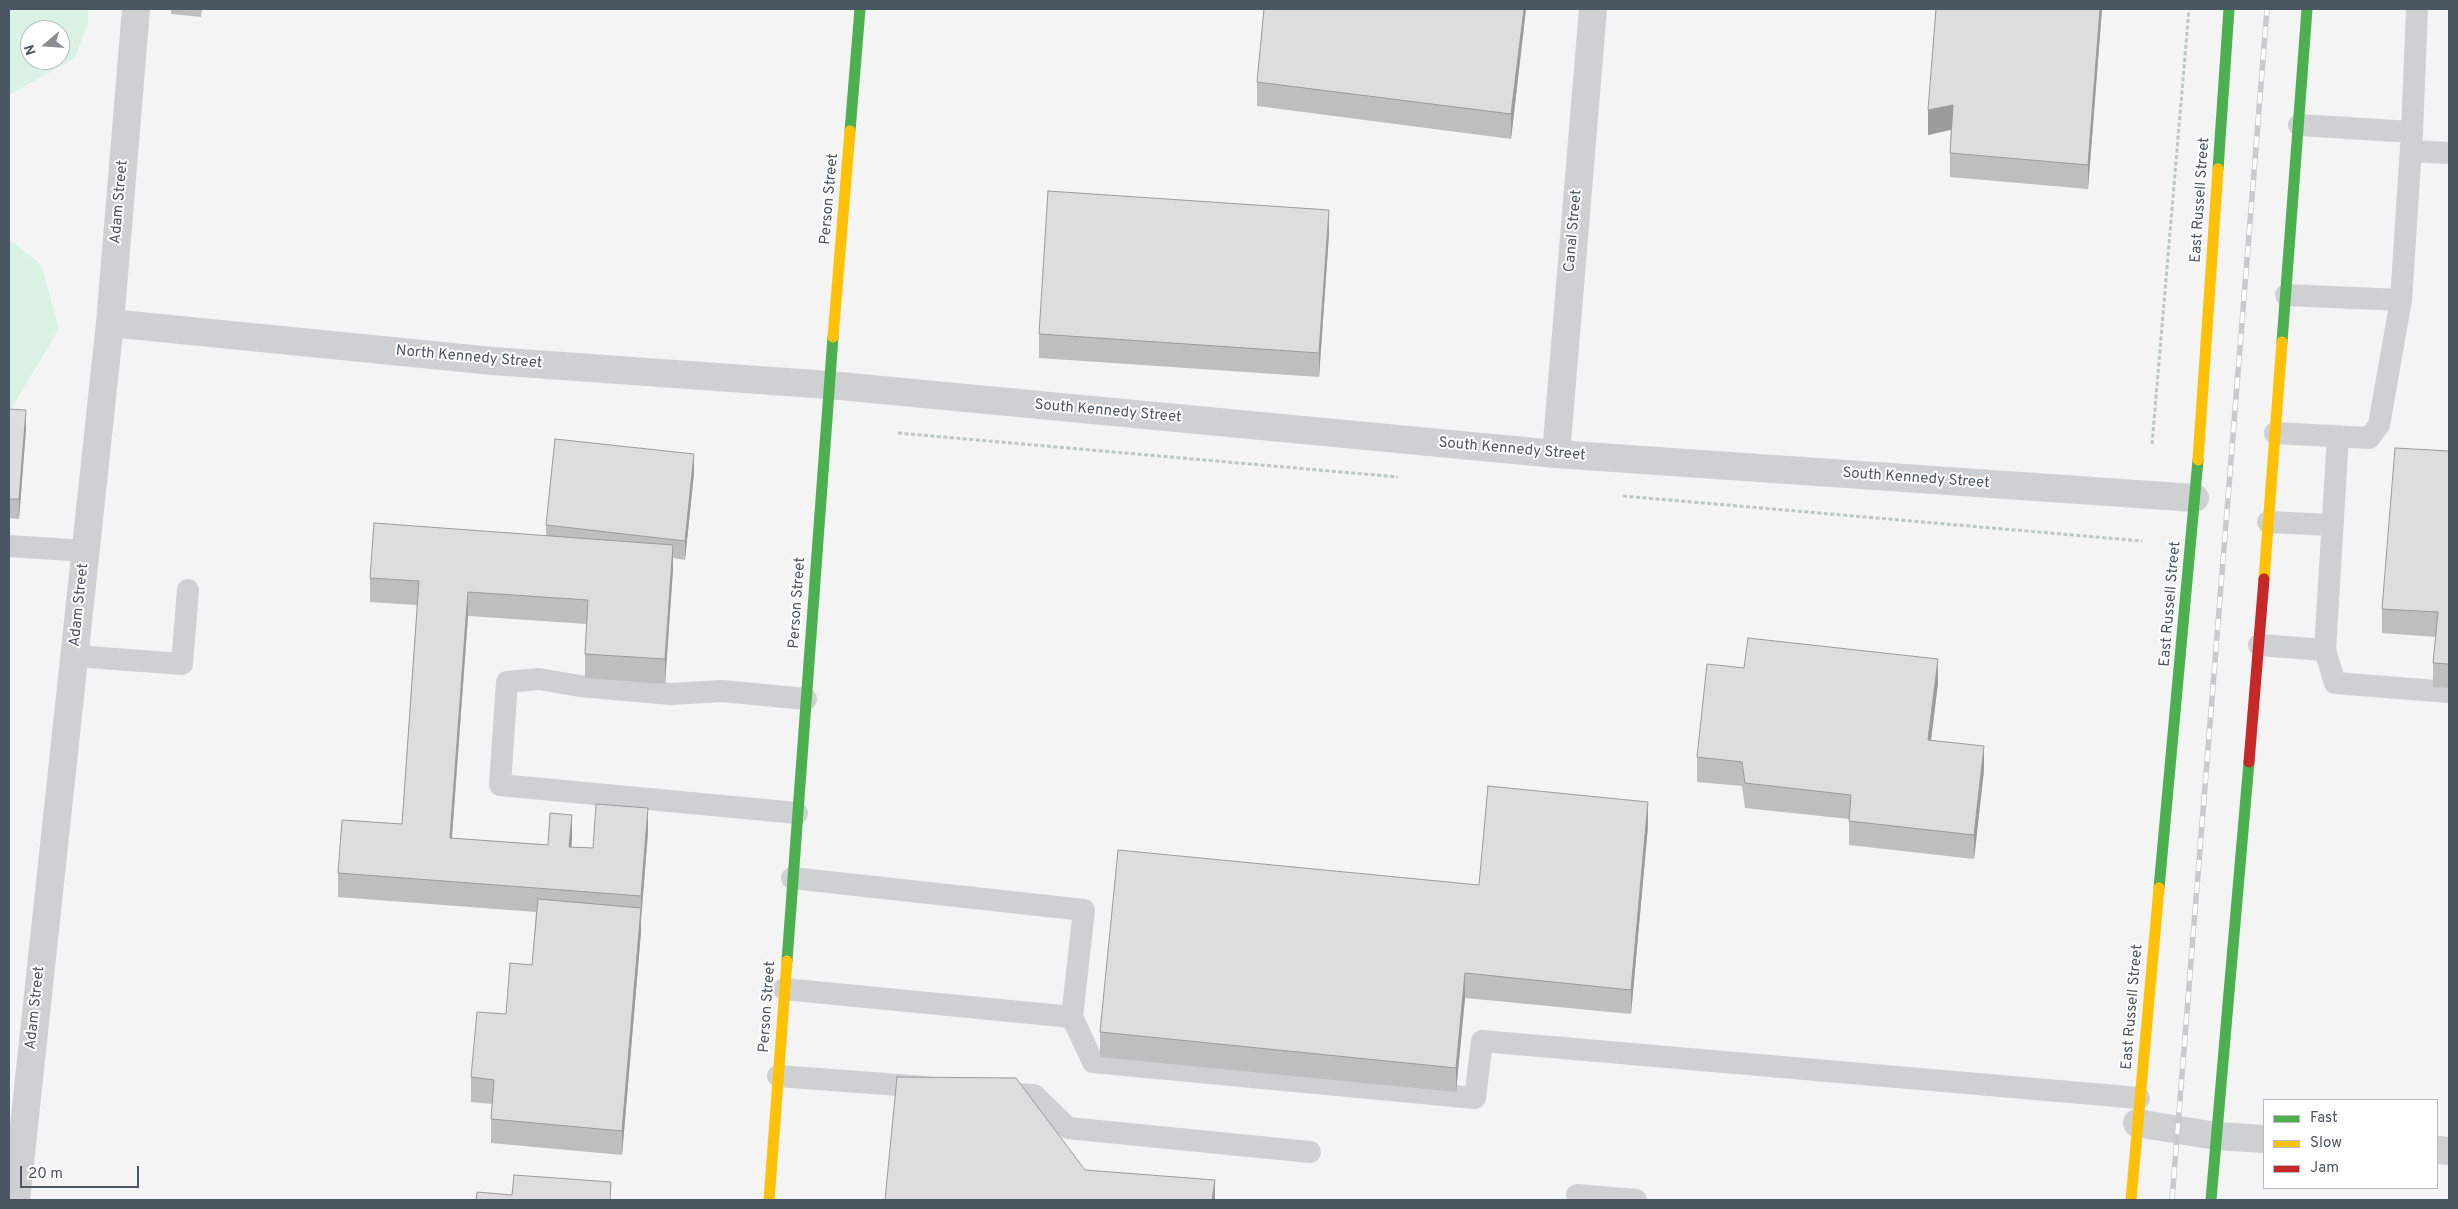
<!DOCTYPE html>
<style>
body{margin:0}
#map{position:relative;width:2458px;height:1209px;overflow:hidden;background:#f4f4f4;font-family:Overpass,sans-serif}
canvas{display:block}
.frame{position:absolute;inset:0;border:10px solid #4a5661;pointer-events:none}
.legend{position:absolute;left:2263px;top:1099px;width:175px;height:90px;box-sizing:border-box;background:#fff;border:1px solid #b7bbc0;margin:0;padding:6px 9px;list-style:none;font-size:15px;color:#4a5661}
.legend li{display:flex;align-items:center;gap:10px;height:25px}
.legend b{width:25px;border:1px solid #b7bbc0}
.north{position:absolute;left:20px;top:20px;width:50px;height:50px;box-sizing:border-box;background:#fff;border:1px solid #b7bbc0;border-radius:50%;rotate:252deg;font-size:14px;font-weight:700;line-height:20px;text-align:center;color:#4a5661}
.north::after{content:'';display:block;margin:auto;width:18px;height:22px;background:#868d94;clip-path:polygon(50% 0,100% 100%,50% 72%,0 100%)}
.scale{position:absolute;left:20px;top:1166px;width:119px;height:22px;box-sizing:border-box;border:2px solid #4a5661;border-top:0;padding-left:6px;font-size:15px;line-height:18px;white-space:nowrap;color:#4a5661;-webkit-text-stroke:4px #fff;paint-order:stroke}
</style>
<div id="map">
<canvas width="2458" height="1209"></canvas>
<div class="frame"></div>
<ul class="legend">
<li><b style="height:6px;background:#4caf50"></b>Fast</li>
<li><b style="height:6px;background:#ffc107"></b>Slow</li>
<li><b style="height:6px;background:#c62828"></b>Jam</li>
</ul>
<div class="north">N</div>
<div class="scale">20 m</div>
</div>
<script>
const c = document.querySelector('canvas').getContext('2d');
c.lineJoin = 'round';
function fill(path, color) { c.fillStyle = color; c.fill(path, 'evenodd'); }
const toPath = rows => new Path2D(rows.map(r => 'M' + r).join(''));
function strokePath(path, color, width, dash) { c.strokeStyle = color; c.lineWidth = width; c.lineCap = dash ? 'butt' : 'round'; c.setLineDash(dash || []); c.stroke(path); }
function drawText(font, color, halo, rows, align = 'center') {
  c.font = font + ' Overpass,sans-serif'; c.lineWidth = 4; c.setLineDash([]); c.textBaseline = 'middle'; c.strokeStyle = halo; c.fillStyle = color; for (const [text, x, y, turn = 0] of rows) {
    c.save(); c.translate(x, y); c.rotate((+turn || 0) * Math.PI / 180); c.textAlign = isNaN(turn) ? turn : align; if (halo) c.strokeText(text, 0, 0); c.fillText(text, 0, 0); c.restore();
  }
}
fill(toPath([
 [9,9,88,9,88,23,75,58,9,95],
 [30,30,60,30,60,60,30,60],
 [9,239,41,265,59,329,9,412]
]), '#d9f2e3');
strokePath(toPath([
 [898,433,1398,477],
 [2152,444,2189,9],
 [1623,496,2142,541]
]), '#bcc7c4', 3, [4, 2.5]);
strokePath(toPath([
 [2299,125,2412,132],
 [2411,151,2449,153],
 [2286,295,2401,300,2412,132,2417,9],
 [2275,433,2369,438,2379,425,2401,300],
 [2268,522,2331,525],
 [9,546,86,551],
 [2259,645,2325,650,2335,683,2449,692],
 [2325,650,2338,436],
 [75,656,182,664,188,590],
 [797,813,500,785,507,682,539,679,580,686,671,694,722,691,806,699],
 [784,989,1072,1017,1084,910,792,878],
 [1072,1017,1093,1062,1475,1098,1482,1041,2139,1098],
 [778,1076,926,1087],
 [998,1093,1034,1095,1068,1128,1310,1152],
 [1577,1195,1636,1200]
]), '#ced0d2', 22);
strokePath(toPath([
 [110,323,493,361,829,385,1556,454,2195,498],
 [1556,454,1593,9],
 [2137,1123,2216,1136,2264,1139],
 [2437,1150,2449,1151],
 [16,1200,110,323,136,9]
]), '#ced0d2', 28);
strokePath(toPath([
 [850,131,860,9],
 [2218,169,2229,9],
 [2282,342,2307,9],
 [2159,888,2198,460],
 [787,961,833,337],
 [2211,1200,2249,762]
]), '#4caf50', 11);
strokePath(toPath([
 [833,337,850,131],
 [2198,460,2218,169],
 [2264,579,2282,342],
 [769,1200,787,961],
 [2131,1200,2159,888]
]), '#ffc107', 11);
strokePath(toPath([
 [2249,762,2264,579]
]), '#c62828', 11);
const rail = toPath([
 [2172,1200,2267,9]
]);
strokePath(rail, '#c9cacc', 5.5);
strokePath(rail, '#fff', 4, [11]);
fill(toPath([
 [171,9,202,9,201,17,171,14],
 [1526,9,1511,139,1257,106,1257,82],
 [1936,9,2102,9,2088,189,1950,177,1950,153,1951,130,1928,135],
 [1329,234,1319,377,1039,358,1039,334],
 [9,409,26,429,19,519,9,518],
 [2449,451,2449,688,2433,687,2433,663,2436,637,2382,633,2382,609],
 [694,473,685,560,673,558,673,569,665,684,585,678,585,654,587,624,468,616,452,838,548,845,572,840,571,847,593,848,648,832,641,920,641,932,622,1155,491,1143,491,1119,492,1104,471,1102,471,1077,532,965,536,912,338,897,338,873,402,824,417,605,370,602,370,578,546,536,546,525],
 [1744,668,1938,683,1931,740,1984,770,1974,859,1849,845,1849,819,1745,808,1742,786,1697,782,1697,757],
 [1648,826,1631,1014,1465,998,1456,1092,1100,1057,1100,1032,1479,885]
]), '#bebebf');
fill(toPath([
 [1524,9,1526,9,1511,139,1511,114],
 [2100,9,2102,9,2088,189,2088,165],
 [1953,105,1953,129,1928,135,1928,110],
 [1329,210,1329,234,1319,377,1319,353],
 [26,410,26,429,19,519,19,499],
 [694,454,694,473,685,560,685,541],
 [673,545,673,569,665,684,665,659],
 [468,592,468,616,450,862,450,838],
 [1938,659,1938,683,1928,764,1928,740],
 [1984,746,1984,770,1974,859,1974,835],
 [1648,802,1648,826,1631,1014,1631,990],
 [648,808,648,832,641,920,641,896],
 [572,815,572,840,569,871,569,847],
 [641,908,641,932,622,1155,622,1131],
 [1465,973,1465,998,1456,1092,1456,1068],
 [1215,1180,1215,1200,1212,1200]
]), '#9b9b9b');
const building = toPath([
 [1264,9,1524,9,1511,114,1257,82,1264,9],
 [1936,9,2100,9,2088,165,1950,153,1953,105,1928,110,1936,9],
 [1048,191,1329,210,1319,353,1039,334,1048,191],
 [9,409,26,410,19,499,9,499,9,409],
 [555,439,694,454,685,541,546,525,555,439],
 [2395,448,2449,451,2449,664,2433,663,2438,612,2382,609,2395,448],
 [374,523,673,545,665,659,585,654,588,600,468,592,450,838,548,845,550,813,572,815,569,847,593,848,596,804,648,808,641,896,338,873,342,820,402,824,419,581,370,578,374,523],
 [1748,638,1938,659,1928,740,1984,746,1974,835,1849,821,1851,795,1745,783,1742,762,1697,757,1707,664,1744,668,1748,638],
 [1488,786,1648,802,1631,990,1465,973,1456,1068,1100,1032,1118,850,1479,885,1488,786],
 [538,899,641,908,622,1131,491,1119,494,1080,471,1077,477,1012,506,1014,510,963,532,965,538,899],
 [897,1077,1016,1078,1085,1170,1215,1180,1212,1200,885,1200,897,1077],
 [514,1175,611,1182,610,1200,476,1200,477,1192,512,1195,514,1175]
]);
fill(building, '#ddddde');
strokePath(building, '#9b9b9b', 1);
drawText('15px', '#4a5661', '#fff', [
 ["Person Street",830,199,-85],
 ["East Russell Street",2201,200,-86],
 ["Adam Street",120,202,-85],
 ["Canal Street",1574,231,-85],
 ["North Kennedy Street",469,358,5],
 ["South Kennedy Street",1108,412,5],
 ["South Kennedy Street",1512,450,5],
 ["South Kennedy Street",1916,479,4],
 ["Person Street",798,603,-86],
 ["East Russell Street",2171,604,-85],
 ["Adam Street",80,605,-84],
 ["Person Street",768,1007,-86],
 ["East Russell Street",2133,1007,-85],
 ["Adam Street",36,1008,-84]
]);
</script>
